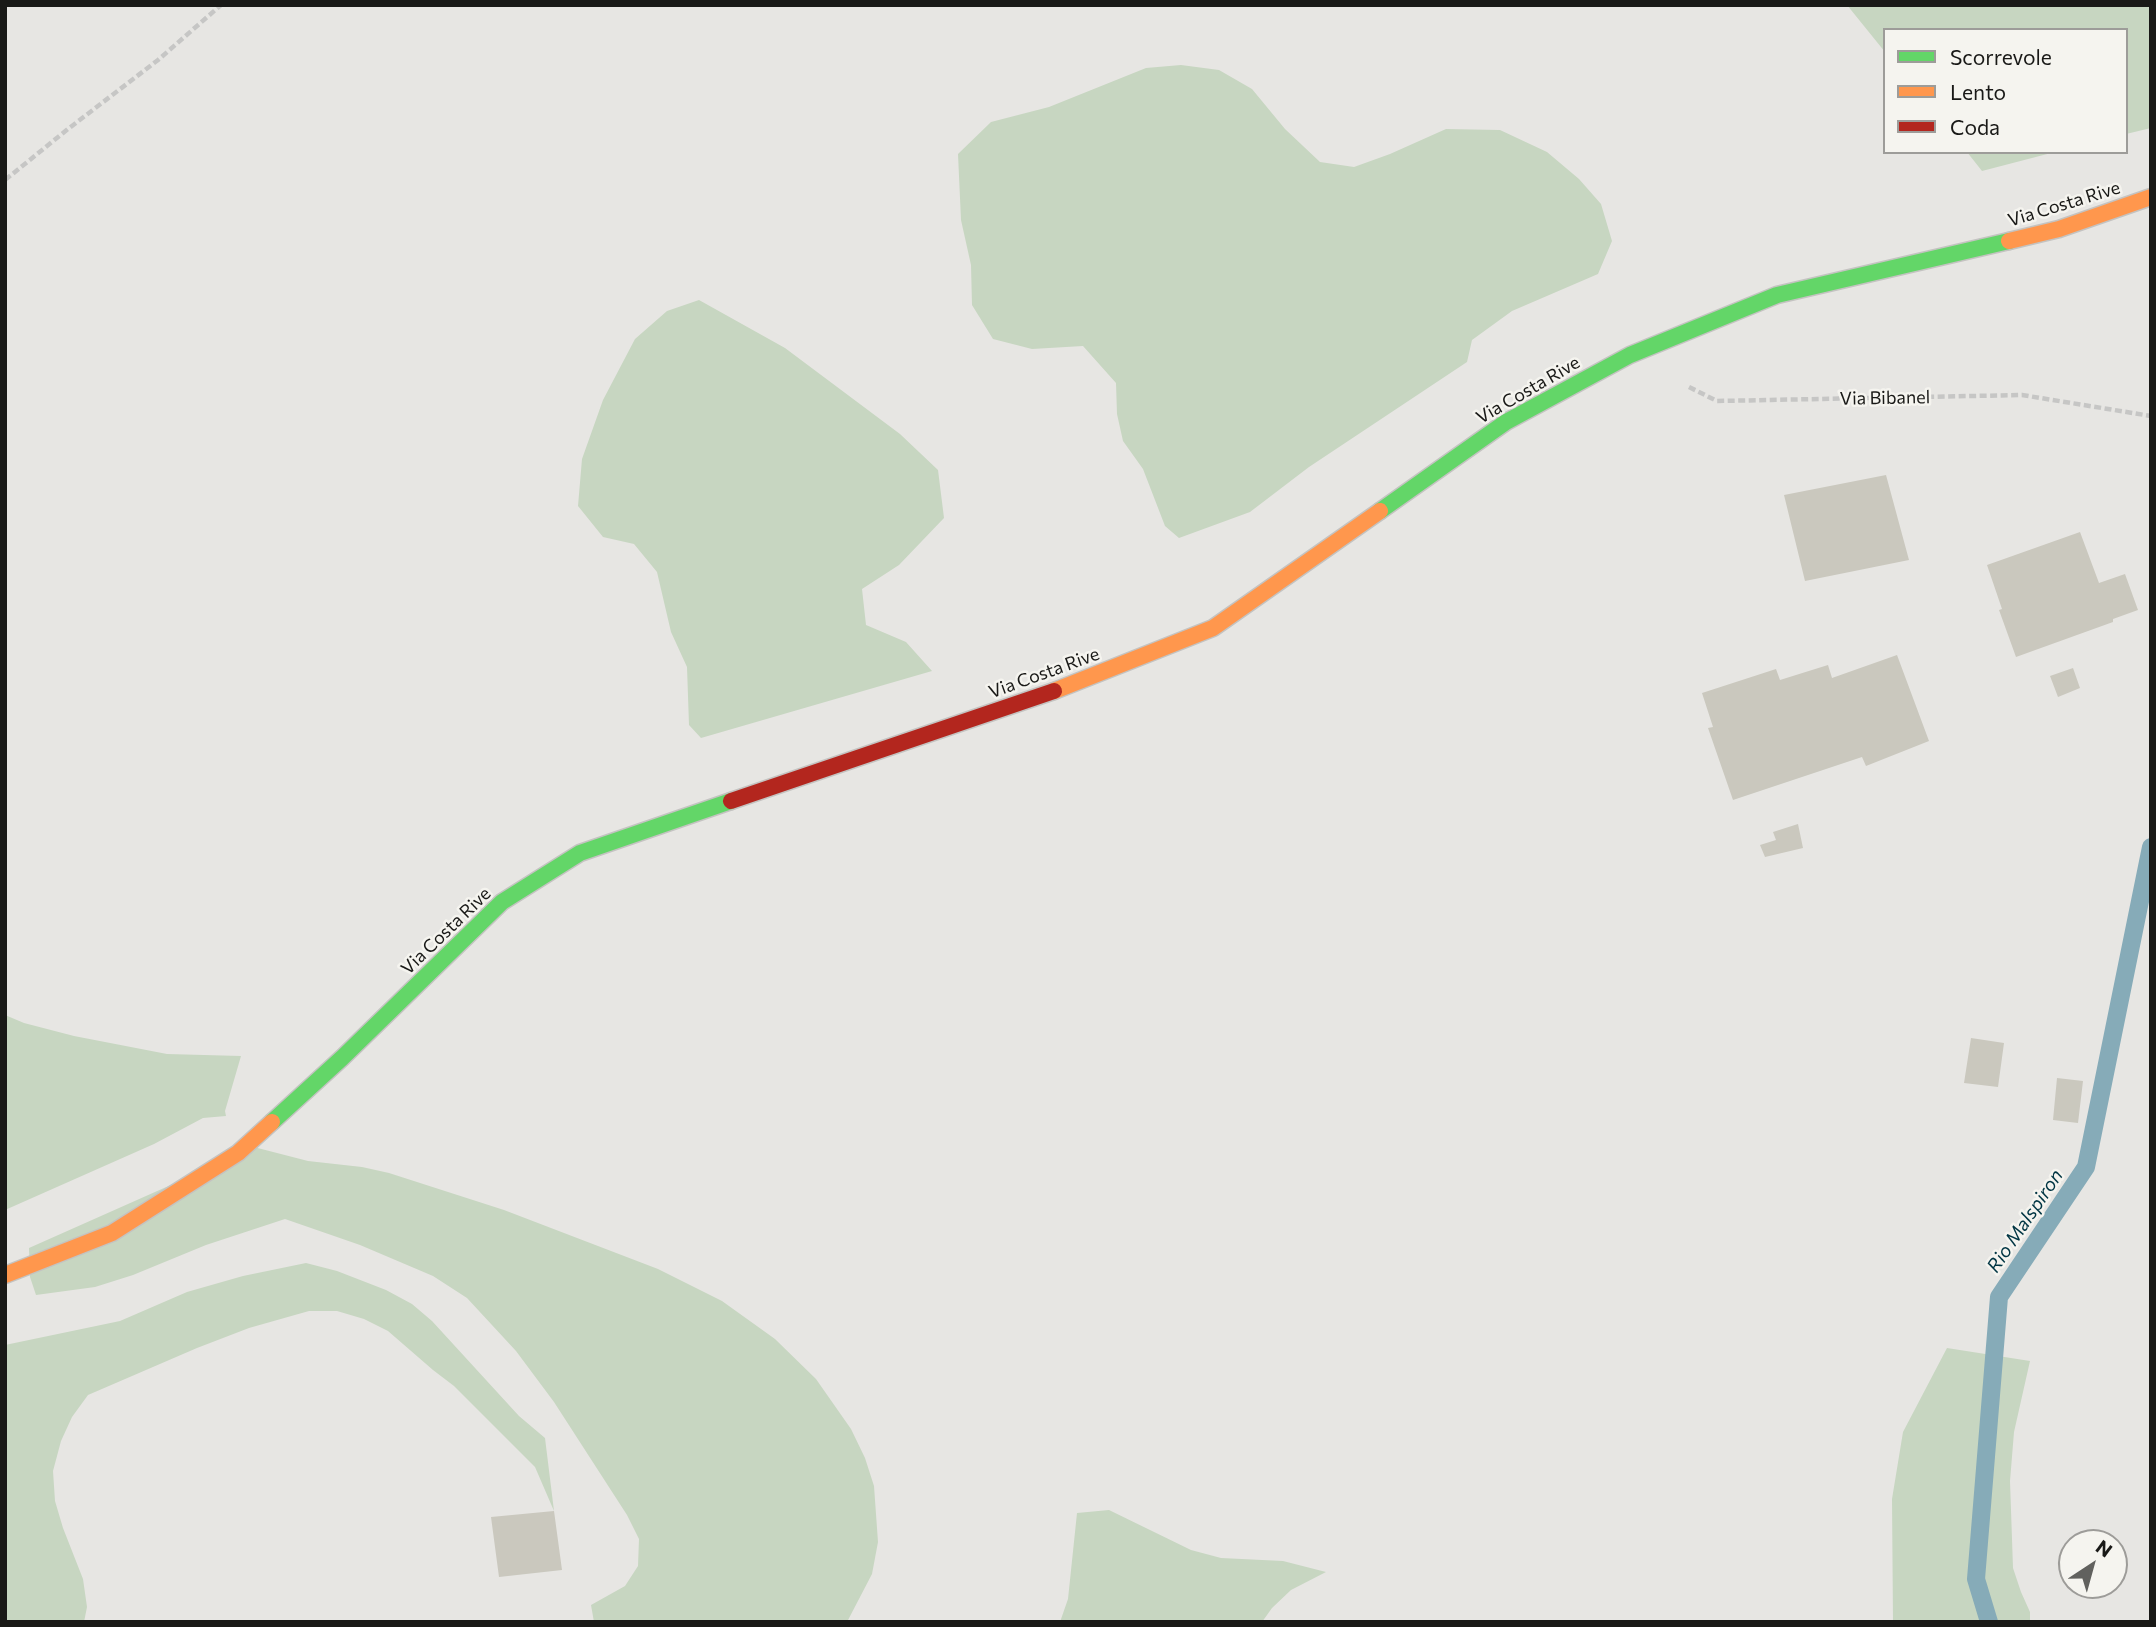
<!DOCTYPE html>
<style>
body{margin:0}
#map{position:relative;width:2156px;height:1627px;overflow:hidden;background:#e7e6e3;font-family:Commissioner,sans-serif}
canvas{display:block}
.frame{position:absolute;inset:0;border:7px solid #191917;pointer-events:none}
.legend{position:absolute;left:1883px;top:28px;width:245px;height:126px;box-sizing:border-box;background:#f5f4ef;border:2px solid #9d9c99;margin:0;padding:9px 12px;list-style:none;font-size:21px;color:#191917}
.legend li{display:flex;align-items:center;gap:14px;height:35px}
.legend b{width:35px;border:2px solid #9d9c99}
.north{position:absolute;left:2058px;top:1529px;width:70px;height:70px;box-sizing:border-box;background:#f5f4ef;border:2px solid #9d9c99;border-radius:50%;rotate:36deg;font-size:19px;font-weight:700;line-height:28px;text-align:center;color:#191917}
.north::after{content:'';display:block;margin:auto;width:24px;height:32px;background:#61615e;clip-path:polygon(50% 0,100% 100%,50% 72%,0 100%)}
</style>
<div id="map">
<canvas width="2156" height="1627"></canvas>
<div class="frame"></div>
<ul class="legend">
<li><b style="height:9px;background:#63d668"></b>Scorrevole</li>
<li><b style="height:9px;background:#ff974d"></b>Lento</li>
<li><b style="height:9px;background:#b3261e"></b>Coda</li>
</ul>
<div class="north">N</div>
</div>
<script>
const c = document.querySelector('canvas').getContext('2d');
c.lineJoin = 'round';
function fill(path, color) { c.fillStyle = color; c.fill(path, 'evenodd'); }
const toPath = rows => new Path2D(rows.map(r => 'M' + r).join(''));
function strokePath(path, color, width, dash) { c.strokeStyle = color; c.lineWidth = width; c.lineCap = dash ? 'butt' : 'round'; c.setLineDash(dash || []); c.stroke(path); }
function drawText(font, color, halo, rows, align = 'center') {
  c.font = font + ' Commissioner,sans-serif'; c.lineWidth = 5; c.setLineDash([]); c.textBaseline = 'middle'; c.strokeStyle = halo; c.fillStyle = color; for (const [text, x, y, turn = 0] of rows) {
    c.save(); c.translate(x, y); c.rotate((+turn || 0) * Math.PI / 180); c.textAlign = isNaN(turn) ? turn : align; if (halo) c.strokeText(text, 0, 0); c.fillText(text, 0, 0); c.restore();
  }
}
fill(toPath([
 [1847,5,2151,5,2151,128,2126,134,2126,30,1885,30,1885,52],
 [1181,65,1219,70,1252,89,1285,129,1320,162,1354,167,1390,154,1446,129,1500,130,1547,152,1579,179,1601,204,1612,241,1598,274,1512,311,1472,340,1467,362,1309,467,1250,512,1179,538,1165,526,1143,469,1123,441,1117,414,1116,383,1083,346,1032,349,993,339,972,305,971,265,961,220,958,154,991,122,1049,107,1146,68],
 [1967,152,2055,152,1982,171],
 [699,300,785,348,900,434,938,470,944,518,899,565,862,589,866,625,906,642,932,671,701,738,689,725,687,667,671,632,657,572,634,544,603,537,578,506,582,459,603,400,635,339,667,311],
 [5,1015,24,1023,74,1036,167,1054,241,1056,225,1111,226,1116,203,1118,154,1144,5,1210],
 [246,1145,308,1161,362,1167,389,1173,504,1210,658,1269,722,1301,775,1339,816,1379,851,1429,865,1458,874,1486,878,1542,872,1574,847,1622,594,1622,591,1605,625,1586,638,1566,639,1539,627,1515,554,1402,516,1351,467,1298,433,1276,360,1245,285,1219,206,1245,133,1275,95,1287,36,1295,30,1277,29,1248,173,1184],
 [306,1263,337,1271,386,1290,412,1304,432,1321,519,1416,545,1438,554,1511,535,1467,454,1386,433,1370,388,1331,364,1319,337,1311,309,1311,249,1328,197,1348,88,1395,72,1417,61,1441,53,1471,55,1501,63,1528,83,1579,87,1607,84,1622,5,1622,5,1345,120,1321,187,1292,243,1276],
 [1947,1348,2030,1361,2014,1432,2010,1481,2013,1568,2021,1592,2030,1612,2030,1622,1893,1622,1892,1499,1903,1432],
 [1109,1510,1191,1550,1221,1558,1283,1561,1326,1572,1291,1590,1272,1608,1262,1622,1060,1622,1068,1599,1077,1513]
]), '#c7d6c1');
strokePath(toPath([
 [1989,1622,1976,1579,1999,1297,2086,1167,2151,847]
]), '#86abb8', 18);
fill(toPath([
 [1886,475,1909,560,1805,581,1784,495],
 [2080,532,2099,583,2125,574,2138,610,2113,619,2113,622,2016,657,1999,610,2002,609,1987,565],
 [1897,655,1929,741,1866,766,1862,757,1733,800,1708,728,1713,727,1702,693,1776,669,1780,680,1828,665,1832,678],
 [2073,668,2080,688,2058,697,2050,676],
 [1798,824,1803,848,1765,857,1760,845,1776,840,1773,832],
 [1971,1038,2004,1043,1998,1087,1964,1083],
 [2057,1078,2083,1081,2078,1123,2053,1120],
 [554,1511,562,1570,499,1577,491,1517]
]), '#cac8be');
const fast = toPath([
 [1380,511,1506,422,1630,355,1777,295,2009,241],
 [272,1122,342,1058,502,902,580,853,731,801]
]);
const slow = toPath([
 [2009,241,2059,229,2151,197],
 [1054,691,1213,628,1380,511],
 [5,1275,112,1233,238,1153,272,1122]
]);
const jam = toPath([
 [731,801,1054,691]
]);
strokePath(fast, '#c4c3c1', 19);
strokePath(slow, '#c4c3c1', 19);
strokePath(jam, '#c4c3c1', 19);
strokePath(toPath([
 [5,180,68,129,158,60,221,5],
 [1689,387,1717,401,2022,395,2151,416]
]), '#c6c6c5', 4.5, [7, 3.5]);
strokePath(fast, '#63d668', 16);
strokePath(slow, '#ff974d', 16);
strokePath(jam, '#b3261e', 16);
drawText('18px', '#191917', '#f5f4ef', [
 ["Via Costa Rive",2064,204,-17],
 ["Via Costa Rive",1528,390,-30],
 ["Via Bibanel",1885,398,-1],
 ["Via Costa Rive",1044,673,-20],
 ["Via Costa Rive",446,931,-44]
]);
drawText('italic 19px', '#003543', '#f5f4ef', [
 ["Rio Malspiron",2025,1221,-56]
]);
</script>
